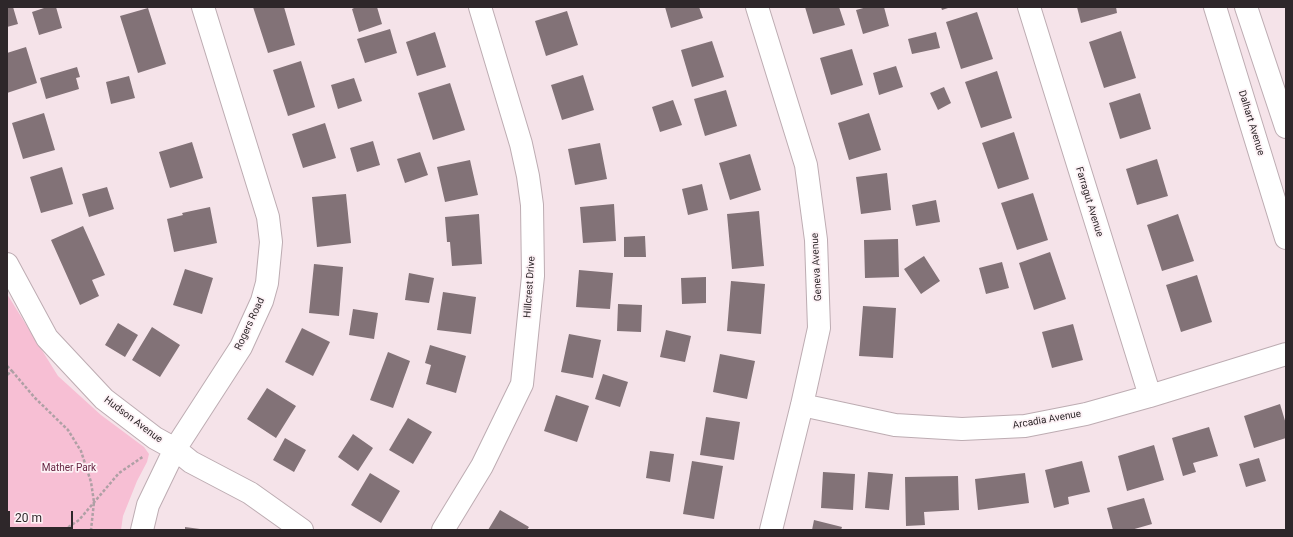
<!DOCTYPE html>
<style>
body{margin:0}
#map{position:relative;width:1293px;height:537px;overflow:hidden;background:#f5e3e9;font-family:Roboto,sans-serif}
canvas{display:block}
.frame{position:absolute;inset:0;border:8px solid #2e272a;pointer-events:none}
.scale{position:absolute;left:8px;top:511px;width:65px;height:18px;box-sizing:border-box;border:2px solid #2e272a;border-top:0;padding-left:5px;font-size:12px;line-height:14px;white-space:nowrap;color:#2e272a;-webkit-text-stroke:3px #fdf2f6;paint-order:stroke}
</style>
<div id="map">
<canvas width="1293" height="537"></canvas>
<div class="frame"></div>
<div class="scale">20 m</div>
</div>
<script>
const c = document.querySelector('canvas').getContext('2d');
c.lineJoin = 'round';
function fill(path, color) { c.fillStyle = color; c.fill(path, 'evenodd'); }
const toPath = rows => new Path2D(rows.map(r => 'M' + r).join(''));
function strokePath(path, color, width, dash) { c.strokeStyle = color; c.lineWidth = width; c.lineCap = dash ? 'butt' : 'round'; c.setLineDash(dash || []); c.stroke(path); }
function drawText(font, color, halo, rows, align = 'center') {
  c.font = font + ' Roboto,sans-serif'; c.lineWidth = 3.5; c.setLineDash([]); c.textBaseline = 'middle'; c.strokeStyle = halo; c.fillStyle = color; for (const [text, x, y, turn = 0] of rows) {
    c.save(); c.translate(x, y); c.rotate((+turn || 0) * Math.PI / 180); c.textAlign = isNaN(turn) ? turn : align; if (halo) c.strokeText(text, 0, 0); c.fillText(text, 0, 0); c.restore();
  }
}
fill(toPath([
 [7,294,58,376,101,415,144,447,149,454,147,462,137,481,123,516,121,530,7,530]
]), '#f7bfd4');
fill(toPath([
 [7,7,13,7,18,24,7,27],
 [47,7,56,7,62,28,39,35,32,12],
 [253,7,284,7,295,45,268,53],
 [356,7,377,7,382,24,359,32,352,9],
 [665,7,699,7,703,18,671,28],
 [805,7,839,7,845,25,813,34],
 [867,7,884,7,889,26,863,34,856,10],
 [941,7,951,7,942,10],
 [1077,7,1116,7,1117,13,1081,23],
 [148,8,166,64,138,73,120,16],
 [567,11,578,45,546,56,535,21],
 [977,12,993,59,961,69,946,22],
 [390,29,397,53,365,63,357,39],
 [1121,31,1136,78,1104,88,1089,42],
 [435,32,446,67,417,76,406,42],
 [936,32,940,48,912,54,908,39],
 [712,41,724,77,692,87,681,50],
 [26,47,37,83,7,93,7,53],
 [852,49,863,85,831,95,820,58],
 [301,61,315,107,288,116,273,70],
 [896,66,903,87,879,95,873,73],
 [77,67,80,77,76,78,79,89,46,99,40,78],
 [997,71,1012,118,981,128,965,82],
 [583,75,594,110,562,120,551,85],
 [129,76,135,98,111,104,106,82],
 [354,78,362,101,338,109,331,85],
 [450,83,465,130,433,140,418,93],
 [944,87,951,103,938,110,930,93],
 [726,90,737,126,705,136,694,99],
 [1140,93,1151,129,1120,139,1109,103],
 [673,100,682,125,660,132,652,107],
 [44,113,55,150,23,159,12,123],
 [869,113,881,150,849,160,838,123],
 [325,123,336,158,303,168,292,134],
 [1014,132,1029,179,998,189,982,143],
 [373,141,380,165,357,172,350,148],
 [192,142,203,178,170,188,159,152],
 [600,143,607,179,575,185,568,149],
 [420,152,428,175,405,183,397,159],
 [750,154,761,190,730,200,719,163],
 [1157,159,1168,196,1137,205,1126,169],
 [470,160,478,195,445,202,437,167],
 [62,167,73,204,41,213,30,177],
 [887,173,891,210,861,214,856,177],
 [702,184,708,210,688,215,682,189],
 [107,187,114,209,89,217,82,194],
 [1033,193,1048,240,1017,250,1001,203],
 [346,194,351,243,317,247,312,197],
 [936,200,940,222,916,226,912,205],
 [614,204,616,241,583,243,580,207],
 [210,207,217,243,174,252,167,219,183,215,182,213],
 [759,211,764,266,732,269,727,214],
 [479,214,482,264,452,266,450,242,447,242,445,217],
 [1178,214,1194,261,1162,271,1147,225],
 [83,226,105,275,92,280,99,296,80,305,51,240],
 [645,236,646,257,624,257,624,237],
 [898,239,899,277,865,278,864,240],
 [1050,252,1066,299,1034,310,1019,263],
 [924,256,940,281,921,294,904,269],
 [1002,262,1009,288,986,294,979,268],
 [314,264,343,267,339,316,309,313],
 [185,269,213,278,202,314,173,305],
 [579,270,613,273,610,309,576,307],
 [409,273,434,278,429,303,405,300],
 [1197,275,1212,322,1181,332,1166,285],
 [706,277,706,303,682,304,681,278],
 [731,281,765,284,761,334,727,331],
 [443,292,476,297,471,334,437,330],
 [618,304,642,305,641,332,617,331],
 [863,306,896,308,893,358,859,356],
 [353,309,378,313,374,339,349,335],
 [118,323,138,335,125,357,105,345],
 [1073,324,1083,360,1052,368,1042,332],
 [152,327,180,345,160,377,132,360],
 [302,328,330,342,313,376,285,362],
 [666,330,691,336,685,362,660,357],
 [569,334,601,340,593,378,561,372],
 [430,345,466,356,456,393,426,384,431,365,425,363],
 [388,352,410,361,393,408,370,400],
 [720,354,755,361,747,399,713,392],
 [603,374,628,382,620,407,595,399],
 [267,388,296,406,276,438,247,419],
 [556,395,589,406,577,442,544,431],
 [1280,404,1286,424,1286,438,1254,448,1244,416],
 [706,417,740,422,734,460,700,455],
 [408,418,432,432,413,464,389,450],
 [1209,427,1218,456,1193,463,1196,472,1183,476,1172,438],
 [353,434,373,448,358,471,338,457],
 [285,438,306,450,294,472,273,460],
 [1154,445,1164,480,1127,491,1118,456],
 [650,451,674,454,670,482,646,478],
 [1259,458,1266,481,1246,487,1239,464],
 [692,461,723,466,714,519,683,514],
 [1082,461,1090,492,1068,497,1069,504,1054,508,1045,470],
 [823,472,855,474,853,510,821,508],
 [868,472,893,474,889,510,865,508],
 [370,473,400,491,381,523,351,505],
 [1025,473,1029,503,978,510,975,479],
 [958,476,959,510,924,512,925,525,906,526,905,477],
 [1144,498,1152,524,1131,530,1113,530,1107,508],
 [500,510,529,527,527,530,488,530],
 [814,520,842,527,841,530,812,530],
 [185,527,200,529,200,530,185,530]
]), '#827277');
const street = toPath([
 [757,7,806,165,816,240,819,328,802,405,771,530],
 [1029,7,1150,396],
 [7,264,47,338,104,399,155,438,175,449,191,462,250,493,302,530],
 [802,405,895,425,962,429,1025,426,1086,414,1150,396,1286,354],
 [142,530,148,505,175,449,241,347,262,301,267,283,271,242,268,217,203,7],
 [443,530,482,466,522,384,533,276,532,205,528,176,521,144,480,7]
]);
const secondary = toPath([
 [1215,7,1286,238],
 [1246,7,1286,127]
]);
strokePath(street, '#bdacb2', 24);
strokePath(secondary, '#bdacb2', 24);
strokePath(toPath([
 [7,366,12,371,7,375],
 [12,371,35,398,68,430,81,451,91,482,94,502,91,530],
 [64,530,79,520,119,473,144,456]
]), '#afa0a5', 2.5, [3, 2]);
strokePath(street, '#fff', 22);
strokePath(secondary, '#fff', 22);
drawText('10px', '#2e272a', '#fdf2f6', [
 ["Dalhart Avenue",1251,123,73],
 ["Farragut Avenue",1089,202,73],
 ["Geneva Avenue",817,267,-93],
 ["Hillcrest Drive",530,287,-86],
 ["Rogers Road",250,324,-65],
 ["Hudson Avenue",133,420,37],
 ["Arcadia Avenue",1047,420,-10]
]);
drawText('10px', '#672643', '#fdf2f6', [
 ["Mather Park",69,468]
]);
</script>
